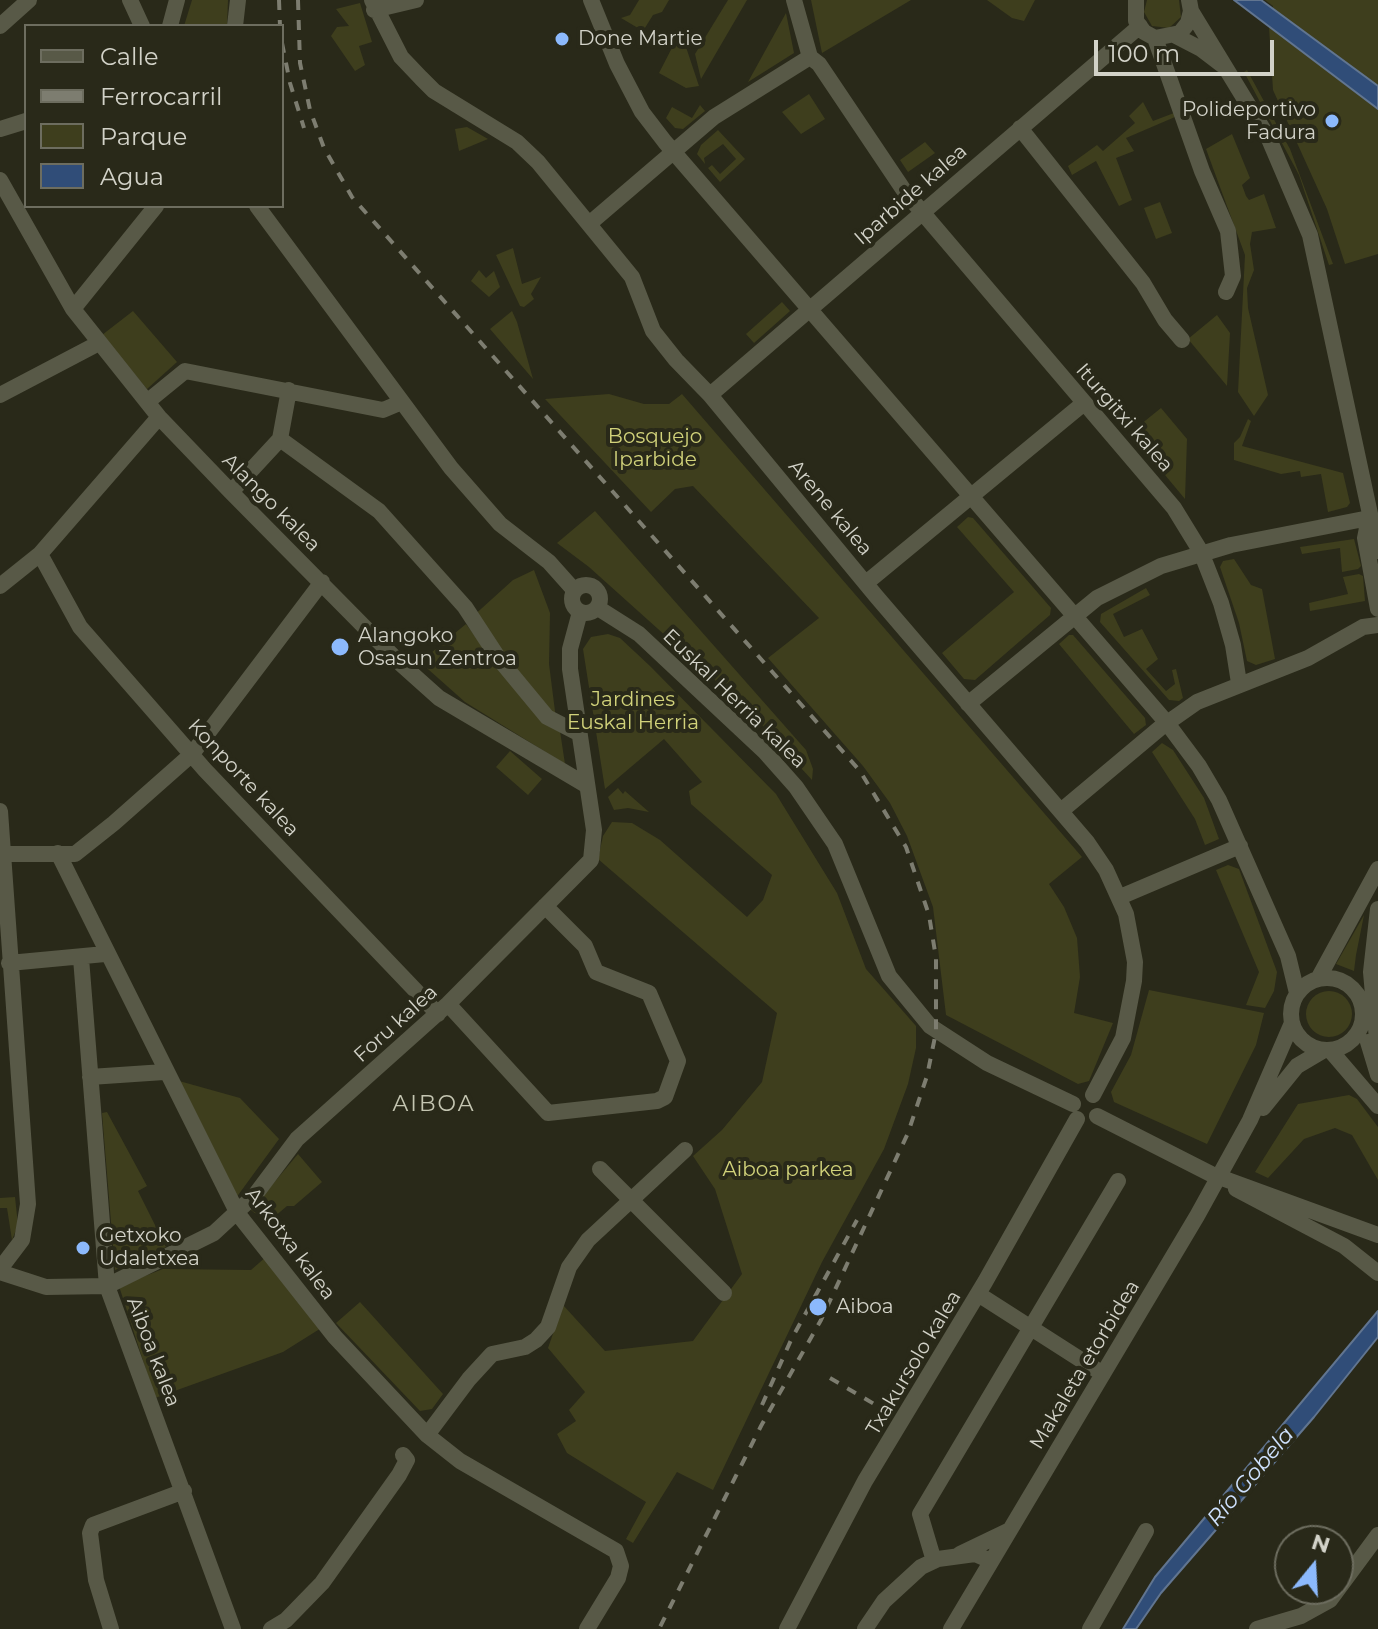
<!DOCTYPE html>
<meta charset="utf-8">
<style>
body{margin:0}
#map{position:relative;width:1378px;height:1629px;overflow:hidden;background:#292919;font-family:Montserrat,sans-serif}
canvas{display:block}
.legend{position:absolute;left:24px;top:24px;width:260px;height:184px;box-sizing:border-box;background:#292919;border:2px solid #6d6d5f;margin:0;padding:10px 14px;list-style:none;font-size:24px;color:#d2d2c8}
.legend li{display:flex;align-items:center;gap:16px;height:40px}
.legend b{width:40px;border:2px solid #6d6d5f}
.north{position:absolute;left:1274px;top:1525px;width:80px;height:80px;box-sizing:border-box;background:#292919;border:2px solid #6d6d5f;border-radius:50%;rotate:18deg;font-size:22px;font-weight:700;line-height:32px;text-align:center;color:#d2d2c8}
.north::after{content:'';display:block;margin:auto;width:28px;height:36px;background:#8cb9fc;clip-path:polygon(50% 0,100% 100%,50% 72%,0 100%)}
.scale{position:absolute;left:1094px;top:40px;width:180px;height:36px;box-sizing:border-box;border:4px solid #d2d2c8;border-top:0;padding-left:10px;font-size:24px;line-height:28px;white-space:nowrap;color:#d2d2c8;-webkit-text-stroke:6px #292919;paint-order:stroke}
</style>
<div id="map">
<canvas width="1378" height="1629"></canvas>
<ul class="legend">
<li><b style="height:10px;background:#585947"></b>Calle</li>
<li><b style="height:10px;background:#7d7d70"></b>Ferrocarril</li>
<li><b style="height:22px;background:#3e3e1d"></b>Parque</li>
<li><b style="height:22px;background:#304d78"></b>Agua</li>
</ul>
<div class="north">N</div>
<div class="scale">100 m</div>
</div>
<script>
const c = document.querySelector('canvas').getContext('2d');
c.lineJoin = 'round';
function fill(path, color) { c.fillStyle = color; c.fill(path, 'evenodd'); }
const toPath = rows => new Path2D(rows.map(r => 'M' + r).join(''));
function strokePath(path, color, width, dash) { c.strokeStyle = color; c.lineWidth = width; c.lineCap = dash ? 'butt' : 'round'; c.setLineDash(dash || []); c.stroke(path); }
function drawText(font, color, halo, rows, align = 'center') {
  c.font = font + ' Montserrat,sans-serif'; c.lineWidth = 8; c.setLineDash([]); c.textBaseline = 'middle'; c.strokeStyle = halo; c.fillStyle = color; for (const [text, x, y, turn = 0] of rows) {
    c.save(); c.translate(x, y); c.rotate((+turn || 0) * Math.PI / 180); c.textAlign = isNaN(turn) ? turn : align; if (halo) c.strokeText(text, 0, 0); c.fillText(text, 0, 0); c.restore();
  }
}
fill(toPath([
 [192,0,228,0,227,26,184,26],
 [639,0,669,0,662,12,653,15,643,31,621,18,630,15],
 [728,0,747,0,701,79,695,54],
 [811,0,911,0,822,53],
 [987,0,1035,0,1024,21,1012,18],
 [1147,0,1179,0,1181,17,1169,28,1152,26,1144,12],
 [1265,0,1378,0,1378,254,1345,264,1327,209,1273,90,1269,27,1273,6],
 [360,3,372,42,359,46,365,65,355,71,331,36,337,27,349,26,336,9],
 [786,13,794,53,748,82],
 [683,38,699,86,686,88,659,73,676,40],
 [1247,70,1290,149,1333,264,1329,265,1299,175,1244,72],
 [809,94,825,119,801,134,782,112],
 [1143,102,1153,121,1174,113,1175,117,1126,138,1134,151,1116,158,1132,200,1119,206,1096,161,1072,175,1068,166,1097,145,1103,151,1135,123,1129,116],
 [700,105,705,111,683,129,675,128,666,118,672,107,692,118],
 [467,127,488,139,459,151,455,129],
 [718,130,745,159,720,182,708,168,712,165,720,174,736,159,723,144,704,158,705,164,697,154,701,145],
 [1232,134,1250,178,1242,185,1246,196,1249,200,1264,194,1276,228,1252,232,1250,244,1254,270,1247,288,1248,308,1268,395,1254,416,1238,392,1245,255,1206,149],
 [925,142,935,153,908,172,900,160],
 [1160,202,1172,233,1156,239,1144,208],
 [513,248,522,284,541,277,531,294,534,299,524,307,520,306,496,255],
 [479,270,486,278,494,271,500,287,489,297,471,281],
 [782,302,790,311,754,343,746,334],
 [133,311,177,362,147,389,102,335],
 [512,311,517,322,533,379,490,329],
 [1217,315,1230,333,1227,386,1188,339],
 [609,394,644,404,669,404,682,394,1082,857,1049,884,1064,907,1077,938,1080,977,1074,1013,1113,1023,1089,1081,1078,1084,946,1015,933,907,907,836,890,803,863,766,768,658,819,618,693,486,675,489,651,512,545,399],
 [1161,408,1187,439,1185,499,1130,433],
 [1248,419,1251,421,1242,446,1343,473,1350,503,1347,507,1328,512,1321,474,1301,477,1300,471,1281,474,1234,460,1234,443,1240,437],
 [595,511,806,750,813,769,812,780,746,708,589,567,557,543],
 [968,517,973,518,1051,608,1050,615,975,680,964,679,942,653,1014,592,957,527],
 [1354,539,1361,566,1358,569,1342,572,1340,548,1302,554,1300,547],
 [1234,559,1251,585,1262,589,1275,659,1256,665,1247,661,1239,623,1220,567,1223,561],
 [534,570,550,613,549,664,556,719,471,618,513,580],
 [1359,574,1363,576,1365,601,1310,611,1309,603,1348,594,1343,577],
 [1146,588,1150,595,1113,614,1124,637,1142,629,1158,659,1146,669,1166,691,1175,684,1172,670,1176,669,1183,698,1179,701,1169,700,1100,622,1101,614],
 [466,624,499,668,560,731,565,764,465,702,420,662],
 [608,634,620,638,650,666,776,794,837,893,866,969,916,1026,916,1048,908,1084,884,1149,822,1262,713,1490,677,1472,633,1543,626,1539,646,1502,567,1453,557,1434,576,1421,569,1410,585,1392,548,1348,563,1305,605,1351,693,1341,742,1274,715,1189,693,1156,722,1130,762,1082,777,1013,598,859,603,836,612,822,632,823,660,840,747,917,763,900,772,875,691,804,689,791,702,782,664,739,605,789,583,649,591,637],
 [1069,635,1073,635,1145,718,1146,725,1134,734,1059,644],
 [1162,743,1173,750,1204,798,1219,839,1205,845,1195,819,1152,752],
 [510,751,542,779,528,795,496,767],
 [618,788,623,794,625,791,649,812,628,808,614,810,608,797],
 [1228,865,1239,869,1277,972,1274,991,1265,1008,1246,1005,1259,972,1216,870],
 [1364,915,1356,955,1354,971,1336,964],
 [1149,990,1264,1013,1256,1045,1207,1144,1114,1102,1111,1092,1131,1055],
 '1306 1014a23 23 0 1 1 46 0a23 23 0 1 1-46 0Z',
 [172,1079,240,1098,279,1139,236,1198],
 [1349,1095,1357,1099,1378,1127,1378,1180,1352,1135,1335,1128,1304,1139,1268,1178,1255,1172,1298,1104],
 [107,1112,147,1186,138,1191,166,1247,115,1270,102,1113],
 [298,1154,322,1182,294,1206,287,1206,267,1223,251,1210],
 [15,1197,18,1225,12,1240,7,1208,0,1208,0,1198],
 [267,1256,326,1325,283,1352,155,1398,119,1286,163,1269,251,1270],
 [360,1302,443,1394,432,1409,420,1411,336,1323]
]), '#3e3e1d');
const water = toPath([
 [1234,0,1261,0,1378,86,1378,109,1234,0],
 [1378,1311,1378,1337,1314,1417,1161,1593,1136,1629,1123,1629,1155,1577,1378,1311]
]);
fill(water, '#304d78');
strokePath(water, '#617590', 2);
strokePath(toPath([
 [130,0,142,26],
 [372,0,401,57,421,78,434,91,517,142,538,162,632,277,653,331,676,360,710,395,876,596,1087,842,1106,870,1126,914,1135,962,1134,981,1123,1038,1093,1095],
 [591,0,617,64,642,112,665,142,1167,723,1199,766,1219,800,1288,956,1297,993],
 [794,0,810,57,819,64,905,192,1174,508,1201,552,1221,603,1233,645,1239,683],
 [1136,0,1136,21,1144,32,1155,38,1180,33,1188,23,1191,11],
 [1189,0,1191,11,1269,139,1310,235,1378,551],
 [374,10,416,0],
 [0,26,29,0],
 [170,26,177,0],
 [235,26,238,0],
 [1174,35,1201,49,1222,65],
 [1155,38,1202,171,1228,231,1233,276,1226,292],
 [1020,128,1143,283,1165,320,1182,340],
 [0,129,26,121],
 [0,180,73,309,159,417,231,492,401,664,439,698,586,785],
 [257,206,451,468,500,524,549,562,574,590],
 [589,224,714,117,810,57],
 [73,309,156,206],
 [0,395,99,343],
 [710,395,1140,26],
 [147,402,185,371,383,410,402,402],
 [280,439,379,511,465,607,499,659,547,717,578,733],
 [231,492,280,439,289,390],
 [40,554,80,627,205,770,438,1014],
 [866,583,1084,403],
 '572 599a14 14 0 1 1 28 0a14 14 0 1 1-28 0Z',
 [0,586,40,554,159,417],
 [598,608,639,634,765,752,796,787,835,844,889,976,930,1026,987,1063,1073,1104],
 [968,704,1097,598,1161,566,1231,545,1369,518,1365,538,1378,609],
 [0,811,28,1204,22,1240,0,1269],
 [1061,811,1160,728,1197,702,1308,658,1363,627,1378,625],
 [58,853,238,1214,335,1337,427,1435,460,1461,616,1551,621,1566,618,1578,587,1629],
 [3,854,75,854,114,823,192,754,322,582],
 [1120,897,1240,846],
 [1378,909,1371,972,1378,1051],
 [81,958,107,1286,233,1629],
 [9,963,105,954],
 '1291 1014a36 36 0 1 1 72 0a36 36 0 1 1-72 0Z',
 [1318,979,1378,869],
 [448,1004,548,1113,657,1101,665,1097,678,1061,649,993,596,972,585,946,545,906],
 [1368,1042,1378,1075],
 [1330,1050,1378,1106],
 [90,1077,164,1072],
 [1263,1108,1297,1066,1324,1050],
 [1097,1116,1211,1174,1378,1235],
 [600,1169,724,1293],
 [1236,1189,1344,1246,1378,1273],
 [0,1272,46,1287,107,1286,214,1233,255,1195,297,1139,448,1004,591,860,594,830,570,669,570,649,580,612],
 [978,1294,1103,1374],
 [427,1435,469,1379,492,1354,525,1347,536,1340,548,1327,569,1267,588,1240,685,1150],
 [960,1554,1010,1530],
 [934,1561,920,1514,1118,1181],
 [111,1629,96,1580,90,1533,93,1525,184,1491],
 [271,1629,286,1620,322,1583,399,1475,407,1460,403,1455],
 [787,1629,865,1481,985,1282,1077,1119],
 [865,1629,884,1601,921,1567,938,1559,975,1554,991,1561],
 [951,1629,1197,1216,1250,1120,1292,1023],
 [1090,1629,1146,1531],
 [1257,1629,1301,1616,1330,1600,1378,1535]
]), '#585947', 16);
strokePath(toPath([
 [279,0,280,26],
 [298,0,300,63,310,110,324,148,352,197,860,771,906,847,929,915,936,958,936,1032,927,1076,908,1133,821,1320,761,1426,659,1629],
 [282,43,290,83,304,128],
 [830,1378,886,1411],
 [762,1405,791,1340,857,1220]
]), '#7d7d70', 4, [10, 10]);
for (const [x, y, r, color] of [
 [562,39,8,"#8cb9fc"],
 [1332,121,8,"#8cb9fc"],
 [340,647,10,"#8cb9fc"],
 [83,1248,8,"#8cb9fc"],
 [818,1307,10,"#8cb9fc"]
]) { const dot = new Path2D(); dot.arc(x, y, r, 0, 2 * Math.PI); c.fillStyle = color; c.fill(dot); strokePath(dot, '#292919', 3); }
drawText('20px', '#d2d2c8', '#292919', [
 ["Done Martie",578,39],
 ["Polideportivo",1316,110,"right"],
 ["Fadura",1316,133,"right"],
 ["Alangoko",358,636],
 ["Osasun Zentroa",358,659],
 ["Getxoko",99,1236],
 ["Udaletxea",99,1259],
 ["Aiboa",836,1307]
], 'left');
drawText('20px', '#d2d2c8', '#292919', [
 ["Iparbide kalea",911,195,-41],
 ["Iturgitxi kalea",1124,418,49],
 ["Alango kalea",271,503,45],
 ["Arene kalea",830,508,50],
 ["Euskal Herria kalea",734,699,44],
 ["Konporte kalea",243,778,47],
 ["Foru kalea",396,1024,-42],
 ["Arkotxa kalea",290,1244,53],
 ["Aiboa kalea",153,1352,69],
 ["Txakursolo kalea",914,1363,-59],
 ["Makaleta etorbidea",1085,1365,-59]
]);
drawText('20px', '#d1d27a', '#292919', [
 ["Bosquejo",655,437],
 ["Iparbide",655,460],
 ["Jardines",633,700],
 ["Euskal Herria",633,723],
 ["Aiboa parkea",788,1170]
]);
c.letterSpacing = '2px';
drawText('22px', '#c4c5b1', '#292919', [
 ["AIBOA",434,1105]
]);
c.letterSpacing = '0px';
drawText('italic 22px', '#cfe2ff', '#292919', [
 ["Río Gobela",1251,1477,-50]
]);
</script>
